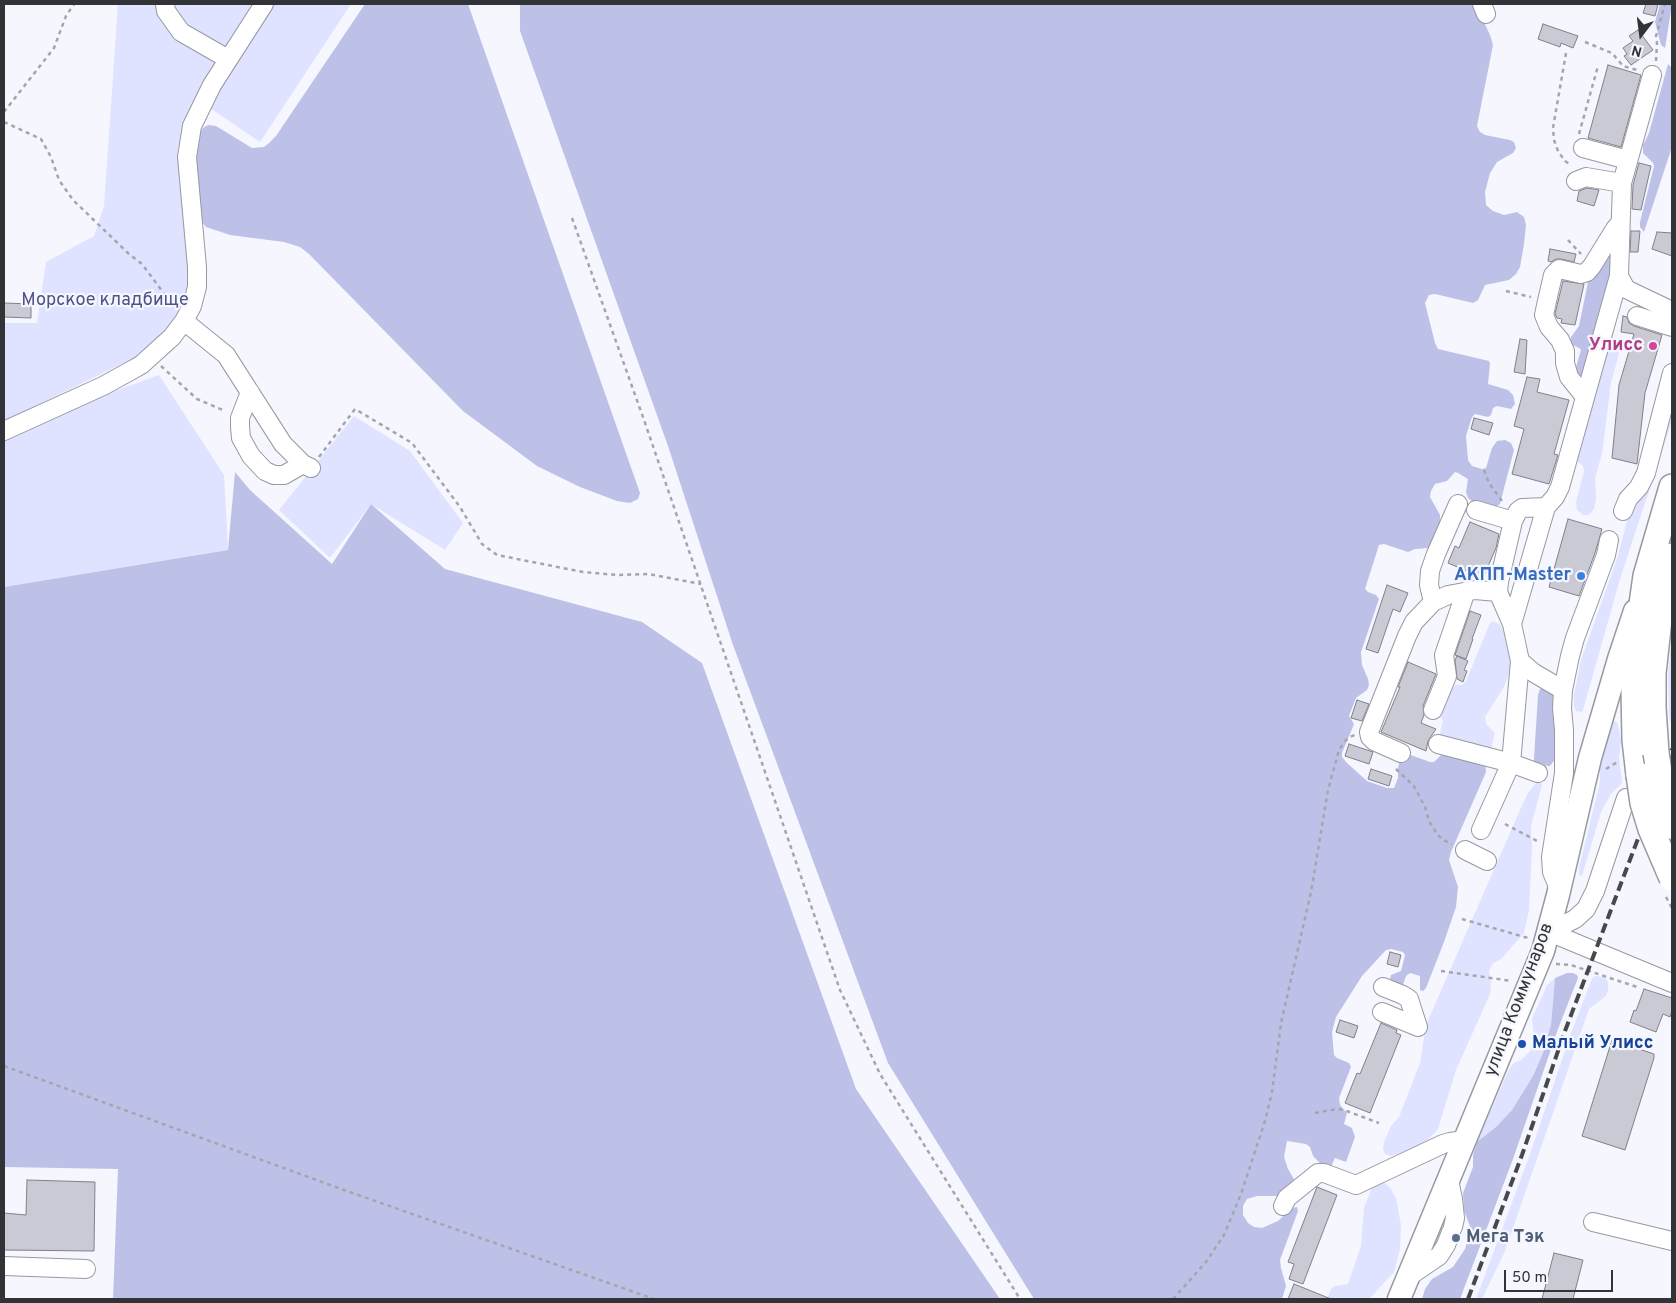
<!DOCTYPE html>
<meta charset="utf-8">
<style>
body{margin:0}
#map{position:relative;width:1676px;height:1303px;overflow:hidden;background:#f5f6fe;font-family:Overpass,sans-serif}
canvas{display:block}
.frame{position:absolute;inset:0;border:5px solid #323336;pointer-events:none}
.north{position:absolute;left:1616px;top:10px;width:50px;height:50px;-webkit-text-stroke:4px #f5f6fe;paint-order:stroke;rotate:195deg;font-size:14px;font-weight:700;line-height:20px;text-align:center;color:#323336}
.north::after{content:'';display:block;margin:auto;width:18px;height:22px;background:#323336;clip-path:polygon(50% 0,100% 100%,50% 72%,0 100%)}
.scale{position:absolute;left:1504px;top:1270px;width:109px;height:22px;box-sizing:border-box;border:2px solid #323336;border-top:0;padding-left:6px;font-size:15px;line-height:18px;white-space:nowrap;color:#323336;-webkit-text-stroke:4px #f5f6fe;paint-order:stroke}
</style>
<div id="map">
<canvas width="1676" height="1303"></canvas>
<div class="frame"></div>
<div class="north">N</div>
<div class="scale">50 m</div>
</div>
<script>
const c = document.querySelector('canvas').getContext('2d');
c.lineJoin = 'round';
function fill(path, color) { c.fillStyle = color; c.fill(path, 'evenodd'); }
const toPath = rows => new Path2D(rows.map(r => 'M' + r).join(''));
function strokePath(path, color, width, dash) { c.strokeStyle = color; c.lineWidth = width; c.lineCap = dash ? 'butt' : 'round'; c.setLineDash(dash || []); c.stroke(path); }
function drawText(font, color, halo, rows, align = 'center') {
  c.font = font + ' Overpass,sans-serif'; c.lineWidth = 4.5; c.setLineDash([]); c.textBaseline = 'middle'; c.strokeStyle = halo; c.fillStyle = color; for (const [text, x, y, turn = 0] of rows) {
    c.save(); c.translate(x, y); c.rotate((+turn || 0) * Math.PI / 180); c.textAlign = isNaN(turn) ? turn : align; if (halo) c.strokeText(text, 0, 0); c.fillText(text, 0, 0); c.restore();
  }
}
fill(toPath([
 [118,4,351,4,260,142,195,98,187,124,182,185,189,286,184,304,176,318,163,333,136,357,4,421,4,323,37,323,46,262,94,236,104,206],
 [1612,337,1620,339,1622,342,1611,383,1602,454,1595,478,1596,499,1594,509,1589,515,1583,515,1577,510,1576,502,1584,471,1583,466,1577,461,1576,456,1608,340],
 [159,375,224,475,228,550,4,587,4,437,44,417],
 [1672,396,1672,421,1620,579,1583,710,1582,712,1576,711,1574,707,1574,695,1581,660,1617,559,1627,521],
 [354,416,410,451,463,523,445,550,371,504,330,558,279,510],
 [1493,621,1499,624,1504,630,1511,667,1504,687,1485,717,1486,724,1495,733,1491,749,1441,738,1440,733,1443,721,1440,715,1441,711,1450,690,1455,685,1462,685,1466,681,1490,623],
 [1672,635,1672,724,1670,721,1669,715,1668,674],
 [1611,720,1615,721,1618,724,1621,741,1619,757,1622,782,1621,784,1611,794,1601,812,1582,876,1579,875,1579,868,1600,782,1600,766,1608,722],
 [1537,782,1541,783,1542,785,1531,826,1532,847,1529,910,1524,933,1502,958,1492,964,1489,972,1491,982,1490,994,1456,1070,1438,1129,1425,1143,1412,1149,1391,1156,1385,1154,1383,1148,1384,1142,1391,1126,1399,1117,1420,1063,1426,1025,1520,810,1528,793],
 [1595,976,1603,977,1607,980,1608,984,1608,991,1606,996,1589,1009,1505,1251,1482,1299,1476,1299,1529,1157,1571,1033,1592,979],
 [1555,978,1551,1025,1543,1053,1533,1076,1512,1110,1496,1127,1477,1142,1509,1069,1514,1063,1521,1060,1531,1050,1534,1036,1532,1019,1547,985],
 [1379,1182,1385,1183,1391,1189,1396,1198,1401,1225,1400,1249,1394,1272,1369,1299,1327,1299,1331,1289,1334,1286,1348,1284,1361,1246,1364,1208,1373,1185]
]), '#e0e3ff');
fill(toPath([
 [365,4,468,4,640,493,638,499,630,503,617,501,580,487,537,466,463,411,309,254,300,247,284,242,230,235,206,227,199,218,195,155,199,134,203,128,208,125,216,126,252,148,264,147,269,143,276,136],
 [520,4,1478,4,1477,7,1490,35,1493,45,1477,126,1480,132,1485,135,1510,140,1514,142,1516,148,1513,153,1497,162,1490,173,1485,192,1486,205,1493,211,1504,215,1517,212,1524,217,1526,225,1524,244,1520,267,1516,274,1509,280,1485,285,1478,300,1473,303,1435,294,1429,295,1425,303,1435,343,1438,349,1489,361,1490,364,1488,384,1508,390,1513,395,1515,404,1511,409,1497,406,1493,408,1491,415,1488,417,1475,414,1472,417,1466,436,1468,460,1472,466,1482,469,1486,468,1492,448,1497,441,1505,440,1511,443,1514,450,1500,504,1494,508,1474,503,1468,498,1466,492,1468,479,1458,473,1455,472,1447,481,1435,484,1431,491,1430,497,1440,515,1440,525,1433,543,1428,548,1415,549,1408,552,1384,544,1379,545,1365,589,1368,592,1376,595,1379,599,1361,652,1362,665,1368,679,1369,685,1367,690,1356,698,1349,716,1354,724,1342,753,1342,757,1347,763,1367,781,1387,788,1394,788,1398,778,1398,768,1400,760,1405,753,1430,762,1434,762,1444,752,1485,763,1486,772,1451,852,1449,860,1458,887,1456,907,1444,942,1426,988,1423,991,1420,990,1420,976,1410,973,1406,976,1403,985,1400,986,1394,984,1390,979,1391,975,1401,971,1405,955,1403,952,1391,949,1386,950,1362,976,1336,1017,1332,1032,1334,1055,1337,1058,1349,1063,1351,1067,1339,1098,1340,1105,1347,1113,1344,1124,1352,1128,1355,1137,1346,1162,1335,1158,1330,1169,1322,1165,1313,1156,1310,1147,1306,1144,1287,1141,1284,1157,1288,1169,1294,1179,1292,1185,1287,1191,1277,1196,1257,1196,1247,1199,1243,1206,1243,1215,1248,1223,1254,1227,1262,1228,1278,1221,1292,1208,1297,1207,1298,1211,1280,1260,1281,1268,1286,1286,1282,1299,1034,1299,888,1063,733,645,668,446,520,31],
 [1660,4,1672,4,1665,48,1661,45,1655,22],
 [1668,64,1672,68,1672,147,1644,232,1640,227,1640,222,1654,166,1653,163,1643,153,1643,145,1649,133],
 [1613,245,1613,277,1584,382,1574,374,1581,350,1579,348,1571,344,1570,341,1571,337,1579,326,1589,277],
 [235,472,250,490,332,564,371,504,445,569,642,622,702,663,856,1089,1000,1299,113,1299,118,1169,4,1167,4,587,228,550],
 [1545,688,1555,695,1556,758,1550,766,1537,765,1534,762,1534,758,1538,695,1540,689],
 [1567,973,1573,973,1577,975,1578,978,1558,1029,1513,1159,1460,1299,1422,1299,1425,1289,1432,1279,1453,1267,1465,1249,1470,1232,1470,1226,1464,1211,1463,1193,1473,1167,1473,1155,1477,1142,1496,1127,1512,1110,1533,1076,1543,1053,1551,1025,1555,978]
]), '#bdc1e7');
const building = toPath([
 [1646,4,1658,4,1655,16,1643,13,1646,4],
 [1543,24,1578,36,1573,48,1561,43,1560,47,1538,39,1543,24],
 [1638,30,1653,50,1631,65,1624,56,1627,54,1623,48,1633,41,1629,36,1638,30],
 [1608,65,1641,75,1621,147,1588,138,1608,65],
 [1639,163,1651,166,1641,210,1632,209,1633,185,1639,163],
 [1587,188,1599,190,1594,206,1577,201,1579,191,1587,188],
 [1631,231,1640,231,1638,252,1630,252,1631,231],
 [1657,232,1672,233,1672,256,1652,249,1657,232],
 [1550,249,1576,254,1574,262,1561,259,1556,259,1551,262,1548,261,1550,249],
 [1563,281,1584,284,1575,325,1561,323,1562,319,1557,318,1555,314,1563,281],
 [4,303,31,304,31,318,4,317,4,303],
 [1623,316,1627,317,1629,323,1634,326,1662,335,1645,393,1637,464,1612,458,1619,385,1634,334,1621,332,1623,316],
 [1520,339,1527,340,1525,374,1514,372,1520,339],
 [1527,377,1540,379,1537,392,1569,400,1554,454,1558,455,1549,484,1512,474,1524,429,1514,426,1527,377],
 [1474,418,1493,423,1489,435,1471,429,1474,418],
 [1568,519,1602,529,1595,553,1579,596,1549,587,1568,519],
 [1470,522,1499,534,1496,548,1483,578,1448,563,1455,546,1459,548,1470,522],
 [1387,585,1408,593,1400,612,1393,609,1378,653,1366,649,1387,585],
 [1470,611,1481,615,1472,639,1473,639,1466,659,1455,655,1470,611],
 [1457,656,1468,661,1464,670,1467,671,1463,682,1457,679,1455,660,1457,656],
 [1408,662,1436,674,1423,706,1424,715,1421,723,1436,729,1428,741,1426,751,1381,732,1400,687,1398,687,1408,662],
 [1357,700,1369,704,1362,721,1351,718,1357,700],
 [1349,744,1373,752,1369,764,1345,756,1349,744],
 [1371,769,1392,776,1389,786,1368,779,1371,769],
 [1390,952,1401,955,1398,967,1387,964,1390,952],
 [1644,989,1672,998,1672,1011,1670,1017,1663,1014,1656,1032,1630,1022,1634,1010,1636,1011,1644,989],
 [1340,1020,1358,1026,1354,1038,1336,1032,1340,1020],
 [1381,1023,1397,1030,1396,1033,1401,1035,1370,1113,1345,1103,1357,1073,1360,1074,1381,1023],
 [1612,1040,1654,1054,1654,1058,1625,1150,1582,1136,1612,1040],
 [27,1180,95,1182,94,1251,4,1250,4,1213,26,1215,27,1180],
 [1317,1187,1337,1195,1303,1284,1289,1279,1294,1264,1288,1262,1317,1187],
 [1554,1253,1583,1260,1573,1299,1542,1299,1554,1253],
 [1294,1284,1331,1299,1288,1299,1294,1284]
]);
fill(building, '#c9cad4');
strokePath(building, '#7f8089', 1);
const minor = toPath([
 [165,4,166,11,181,32,228,59],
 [1482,4,1486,14],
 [1652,75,1622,183,1619,276,1626,289,1672,311],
 [1583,148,1628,160],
 [1576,181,1586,177,1622,183],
 [1637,316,1672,327],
 [184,321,226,355,283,444,303,464,311,468],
 [250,392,240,418,240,427,241,438,251,456,265,471,274,475,284,475,303,464],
 [1585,397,1569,377,1565,363,1565,351,1560,340,1549,327,1544,315,1547,301,1553,275,1559,269,1581,274,1587,272,1592,266,1615,229,1620,223],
 [4,431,103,386,132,370,141,365,172,337,184,321,192,306,197,287,197,267,187,157,192,126,212,85,264,4],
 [1476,510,1513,521],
 [1623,511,1628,499,1639,487,1646,473,1672,373],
 [1433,602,1429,585,1430,571,1436,554,1458,504],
 [1512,624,1498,592,1499,582,1513,521,1518,511,1522,508,1546,507],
 [1563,690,1534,673,1520,661,1512,624,1546,507,1555,497,1560,487,1619,276],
 [1433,710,1447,676,1444,655,1466,591],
 [1438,744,1511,763,1538,773],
 [1401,753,1374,741,1370,737,1369,732,1407,636,1414,622,1433,602,1448,595,1475,590,1498,592],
 [1481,830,1511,763,1520,661],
 [1465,850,1487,861],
 [1559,889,1552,872,1551,857,1564,773,1564,730,1562,708,1563,690,1570,656,1575,638,1606,555,1609,540],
 [1549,932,1575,919,1586,909,1595,891,1626,798],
 [1549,932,1672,983],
 [1383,987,1403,995,1409,999,1418,1027],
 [1382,1012,1418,1027],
 [1449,1180,1453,1199,1455,1218,1453,1227],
 [1283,1206,1287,1198,1318,1173,1324,1173,1356,1185,1443,1144,1450,1142,1465,1140],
 [1593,1222,1672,1241],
 [4,1266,86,1269],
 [1408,1277,1439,1256,1446,1245,1451,1232]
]);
const major = toPath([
 [1399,1299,1543,951,1558,895,1590,758,1619,659,1635,611]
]);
const highway = toPath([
 [1656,753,1653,708,1653,673,1659,619,1672,556],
 [1639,775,1635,740,1634,687,1639,625,1646,576,1672,487]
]);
strokePath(minor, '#9798a1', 20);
strokePath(major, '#9798a1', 25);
strokePath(highway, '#9798a1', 28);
strokePath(toPath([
 [1585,42,1612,53,1623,66,1637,70],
 [1566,53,1553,128,1554,140,1558,151,1565,161,1571,165],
 [1656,61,1657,43,1656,36,1665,4],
 [4,112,54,48,66,16,74,4],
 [4,122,41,139,51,157,59,180,73,200,129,254,142,264,174,307],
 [1579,134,1598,66],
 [572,218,644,420,840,990,880,1074,1020,1299],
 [1568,240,1581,254],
 [1506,291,1531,297],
 [161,366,197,399,225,411],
 [319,457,355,409,412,443,460,507,482,544,497,555,583,572,617,575,648,574,701,584],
 [1484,470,1489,483,1502,501],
 [1396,769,1414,786,1425,807,1429,821,1437,834,1443,840,1452,844],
 [1606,769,1619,761],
 [1505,824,1539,842],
 [1462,919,1528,938],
 [1556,964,1571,965,1637,987,1640,987],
 [1441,971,1512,981],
 [4,1066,344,1190,654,1299],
 [1315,1113,1337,1109,1344,1110,1379,1123],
 [1173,1299,1206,1262,1224,1235,1241,1194,1265,1121,1272,1092,1281,1023,1311,892,1328,790,1339,750,1345,741,1350,737,1355,735]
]), '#a5a6ac', 2.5, [4, 4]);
strokePath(minor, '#fff', 18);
strokePath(major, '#fff', 22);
strokePath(highway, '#fff', 25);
strokePath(toPath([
 [1468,1299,1522,1155,1565,1031,1672,749]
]), '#47484b', 4, [10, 5]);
const highwayBridge = toPath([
 [1656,753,1663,796,1672,826],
 [1639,775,1643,803,1651,829,1672,878]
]);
strokePath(highwayBridge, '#9798a1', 28, []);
strokePath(toPath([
 [1666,897,1672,908]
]), '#a5a6ac', 2.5, [4, 4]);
strokePath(highwayBridge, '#fff', 25);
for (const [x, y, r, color] of [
 [1653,346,5,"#d1479c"],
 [1581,576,5,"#3f7fe0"],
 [1522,1044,5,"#1a4fb4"],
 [1456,1238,5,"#5c6f8a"]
]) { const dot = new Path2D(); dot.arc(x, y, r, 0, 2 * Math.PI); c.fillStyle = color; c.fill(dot); strokePath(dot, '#f5f6fe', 2); }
drawText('18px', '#4f5285', '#f5f6fe', [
 ["Морское кладбище",105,301]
]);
drawText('bold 18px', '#b23c85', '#f5f6fe', [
 ["Улисс",1643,346]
], 'right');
drawText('bold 18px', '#366cbe', '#f5f6fe', [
 ["АКПП-Master",1571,576]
], 'right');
drawText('18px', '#323336', '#f5f6fe', [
 ["улица Коммунаров",1520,1000,-69]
]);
drawText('bold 18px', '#164399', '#f5f6fe', [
 ["Малый Улисс",1532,1044]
], 'left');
drawText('bold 18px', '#4e5e75', '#f5f6fe', [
 ["Мега Тэк",1466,1238]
], 'left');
</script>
